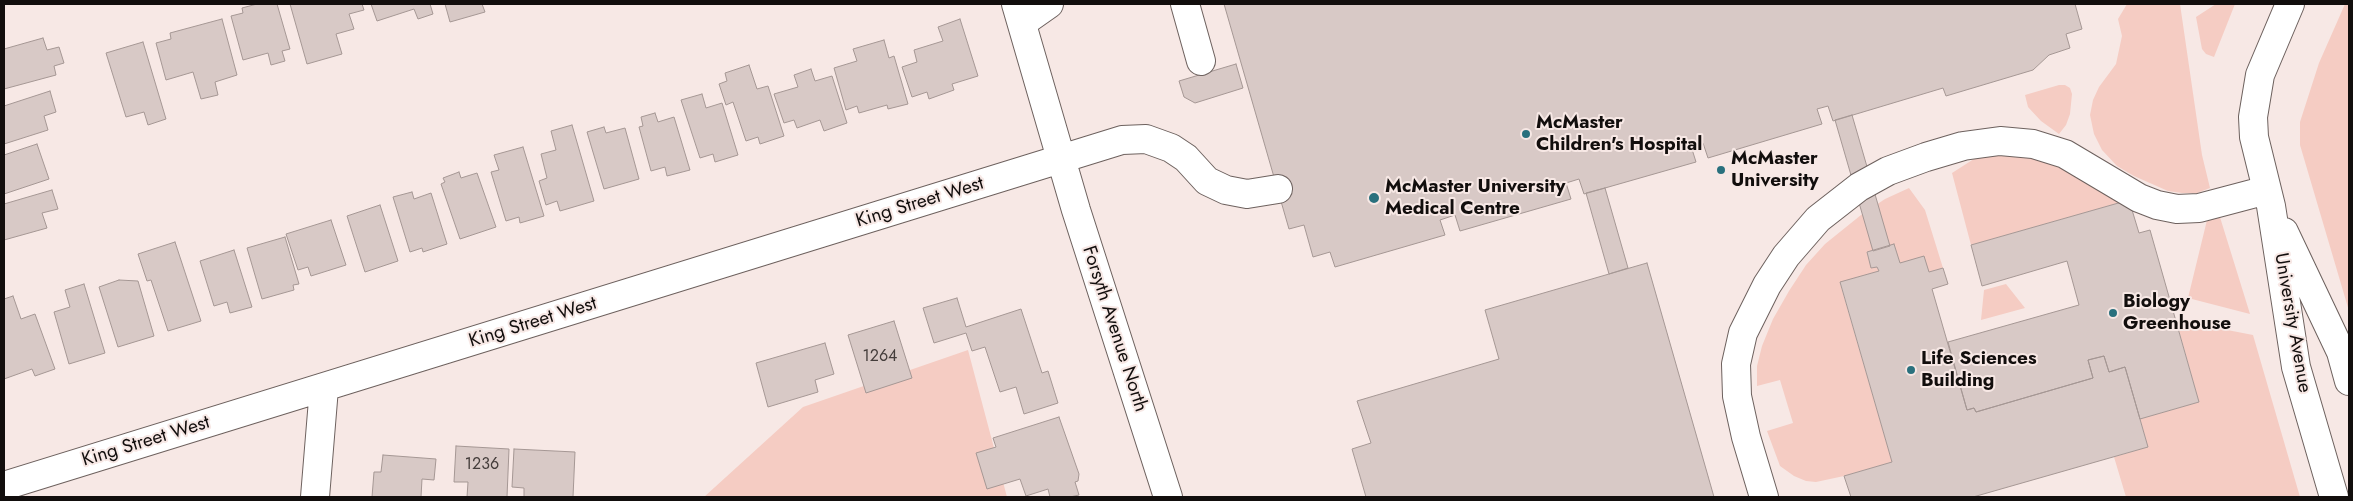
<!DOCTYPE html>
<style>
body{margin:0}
#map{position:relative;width:2353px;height:501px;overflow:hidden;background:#f7e8e5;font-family:Jost,sans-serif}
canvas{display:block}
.frame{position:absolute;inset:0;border:5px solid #120e0d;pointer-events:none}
</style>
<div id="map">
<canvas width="2353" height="501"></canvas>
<div class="frame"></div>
</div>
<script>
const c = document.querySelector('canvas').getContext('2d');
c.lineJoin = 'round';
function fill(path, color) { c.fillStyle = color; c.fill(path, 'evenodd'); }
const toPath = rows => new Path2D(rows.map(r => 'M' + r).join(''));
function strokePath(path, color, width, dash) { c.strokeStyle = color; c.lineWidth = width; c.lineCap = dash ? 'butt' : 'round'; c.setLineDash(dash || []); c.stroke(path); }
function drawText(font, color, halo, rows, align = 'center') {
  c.font = font + ' Jost,sans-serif'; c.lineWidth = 4; c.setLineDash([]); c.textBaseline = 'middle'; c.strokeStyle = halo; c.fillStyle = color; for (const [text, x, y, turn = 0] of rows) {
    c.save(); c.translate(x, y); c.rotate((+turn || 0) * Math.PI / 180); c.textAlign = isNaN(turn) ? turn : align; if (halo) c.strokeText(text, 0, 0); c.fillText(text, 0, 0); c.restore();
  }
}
fill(toPath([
 [2127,4,2180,4,2202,155,2210,188,2197,193,2182,193,2168,191,2134,176,2117,166,2102,150,2094,134,2090,115,2093,100,2099,87,2116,64,2122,36,2118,19],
 [2216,4,2235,4,2214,57,2206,54,2202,49,2196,17],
 [2345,4,2349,4,2349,311,2300,145,2300,122,2319,63],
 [2059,85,2065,85,2070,88,2072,94,2070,114,2066,125,2059,134,2041,121,2028,107,2025,95],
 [1988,150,2036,154,2083,175,2122,202,1971,245,1952,173],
 [1909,188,1925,210,1943,268,1929,272,1900,263,1894,245,1867,252,1871,268,1877,267,1879,271,1840,283,1892,462,1844,476,1816,482,1806,481,1794,476,1780,466,1767,431,1793,423,1780,380,1757,386,1757,366,1762,346,1773,319,1789,291,1806,265,1825,244,1861,215,1885,199],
 [2219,214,2250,314,2188,298,2208,216],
 [2006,284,2025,308,1981,320,1984,290],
 [2176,320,2253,335,2300,497,2126,497,2114,457,2148,447,2140,419,2199,402],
 [968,350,1007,497,704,497,803,407]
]), '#f5ccc3');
const building = toPath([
 [257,4,277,4,290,49,282,51,285,61,271,65,268,53,243,60,231,16,243,13,242,8,257,4],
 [290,4,362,4,364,10,349,14,354,29,336,34,342,54,307,64,290,4],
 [371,4,430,4,433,14,418,19,414,9,377,21,371,4],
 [445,4,482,4,485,12,450,22,445,4],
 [1224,4,2075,4,2082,29,2066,34,2070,48,2049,55,2033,70,1946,96,1943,88,1833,121,1828,106,1817,109,1822,124,1708,158,1703,143,1691,146,1696,162,1584,194,1579,179,1566,183,1571,199,1460,231,1455,215,1440,220,1445,235,1335,267,1330,252,1313,257,1304,225,1289,229,1224,4],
 [222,19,237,75,215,82,218,95,201,99,193,72,166,80,156,43,171,39,170,33,222,19],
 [960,19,978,76,952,84,954,90,929,99,927,92,912,97,902,67,917,62,914,50,943,41,938,27,960,19],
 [43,38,47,50,59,47,64,63,54,66,56,75,4,89,4,49,43,38],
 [884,40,889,58,894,56,908,104,888,109,887,105,859,113,857,106,846,110,834,68,857,61,853,49,884,40],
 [143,42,166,119,148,125,144,112,126,117,106,53,143,42],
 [1236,64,1243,88,1195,103,1184,97,1179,81,1236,64],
 [749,65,757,89,768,86,784,136,760,144,758,137,746,141,733,102,726,105,719,84,727,81,725,73,749,65],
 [811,69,815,81,832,76,847,123,824,131,820,120,797,128,794,120,784,123,774,94,798,87,794,75,811,69],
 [50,91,56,112,44,116,48,130,4,144,4,106,50,91],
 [702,94,706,108,722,103,738,155,715,162,713,154,700,158,681,100,702,94],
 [655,113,658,122,674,117,690,170,667,176,665,167,651,171,639,127,643,126,641,117,655,113],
 [1852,115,1890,246,1873,251,1835,120,1852,115],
 [572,125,594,201,560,211,557,201,546,205,539,181,547,178,541,154,556,150,551,131,572,125],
 [604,127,606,133,625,128,639,179,604,189,587,132,604,127],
 [37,144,49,179,4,194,4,155,37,144],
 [523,147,544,216,520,223,519,217,506,221,491,172,499,170,494,155,523,147],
 [459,172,461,178,477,173,496,227,460,239,441,184,445,182,443,178,459,172],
 [1605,188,1628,268,1609,274,1586,193,1605,188],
 [52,190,58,209,42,213,47,228,4,240,4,204,52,190],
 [412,192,414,199,431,193,447,244,423,252,422,248,410,252,393,197,412,192],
 [2129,200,2139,233,2150,230,2199,402,2140,419,2125,367,2109,372,2104,356,2088,360,2093,378,1976,412,1974,408,1967,410,1948,342,2079,305,2067,261,1982,286,1971,245,2129,200],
 [380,205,398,261,365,272,347,216,380,205],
 [331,220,346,265,311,276,308,267,298,270,286,234,331,220],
 [285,237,299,284,293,285,294,290,262,299,247,248,285,237],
 [175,242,201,321,168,331,151,280,147,281,138,254,175,242],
 [1894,244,1900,263,1924,256,1929,272,1943,268,1948,284,1932,289,1967,410,1974,408,1976,412,2093,378,2088,360,2104,356,2109,372,2125,367,2148,447,1973,497,1851,497,1844,476,1892,462,1840,282,1879,271,1877,267,1871,268,1867,252,1894,244],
 [234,250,252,307,230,313,227,302,214,306,200,261,234,250],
 [1647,263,1714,497,1366,497,1352,449,1371,443,1357,401,1499,359,1485,310,1647,263],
 [119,280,138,281,154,336,118,347,99,287,119,280],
 [84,284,105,353,69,364,54,312,70,307,65,290,84,284],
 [13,296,21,319,35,314,55,369,35,376,32,369,4,379,4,299,13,296],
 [957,298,966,327,1021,309,1042,373,1048,371,1058,403,1024,414,1016,387,1000,392,985,347,972,351,966,333,934,343,923,308,957,298],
 [894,321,912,378,866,393,848,335,894,321],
 [825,343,834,374,815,380,818,392,768,407,756,363,825,343],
 [1059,417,1079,474,1078,481,1075,482,1079,495,1070,497,1050,497,1048,489,1026,496,1020,479,987,489,976,453,996,447,993,438,1059,417],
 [456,446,509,449,507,497,467,497,468,482,454,482,456,446],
 [514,449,575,452,573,497,524,497,524,488,512,487,514,449],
 [383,455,436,459,434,480,422,479,421,497,372,497,374,472,381,472,383,455]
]);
fill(building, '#d8c9c6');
strokePath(building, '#a59794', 1);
const minor = toPath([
 [1016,4,1076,210,1168,497],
 [1185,4,1201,61],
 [2290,4,2260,75,2253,117,2254,137,2271,206,2296,367,2334,497],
 [1022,23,1049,4],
 [2284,232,2341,352,2349,381],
 [4,486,1122,140,1146,139,1171,148,1186,158,1207,181,1226,190,1247,194,1278,189],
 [315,497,324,388],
 [1764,497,1746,437,1737,396,1736,364,1743,333,1767,285,1786,256,1818,219,1859,187,1888,171,1926,157,1963,146,2000,141,2033,144,2065,154,2139,198,2157,205,2177,209,2199,208,2267,190]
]);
strokePath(minor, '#6d615e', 30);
strokePath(minor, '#fff', 28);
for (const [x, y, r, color] of [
 [1526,134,5,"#29707d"],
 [1721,170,5,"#29707d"],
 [1374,198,6,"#29707d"],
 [2113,313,5,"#29707d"],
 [1911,370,5,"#29707d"]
]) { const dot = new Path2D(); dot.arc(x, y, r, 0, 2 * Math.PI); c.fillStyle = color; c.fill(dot); strokePath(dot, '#f7e8e5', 2); }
drawText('16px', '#443d3b', null, [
 ["1264",880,357],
 ["1236",482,465]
]);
drawText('bold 19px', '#120e0d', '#f7e8e5', [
 ["McMaster",1536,123],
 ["Children's Hospital",1536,145],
 ["McMaster",1731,159],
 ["University",1731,181],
 ["McMaster University",1385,187],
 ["Medical Centre",1385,209],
 ["Biology",2123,302],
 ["Greenhouse",2123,324],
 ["Life Sciences",1921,359],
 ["Building",1921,381]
], 'left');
drawText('19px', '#120e0d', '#f7e8e5', [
 ["King Street West",920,203,-17],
 ["King Street West",533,323,-17],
 ["University Avenue",2292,323,80],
 ["Forsyth Avenue North",1114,329,72],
 ["King Street West",146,442,-17]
]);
</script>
